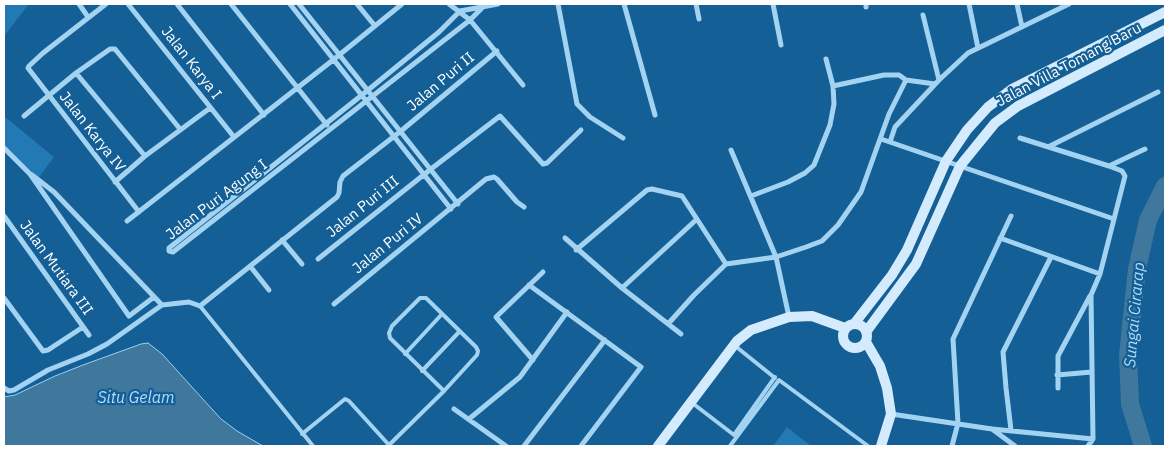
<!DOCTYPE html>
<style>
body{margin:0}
#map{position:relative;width:1169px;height:450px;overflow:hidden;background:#135f96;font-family:"IBM Plex Sans",sans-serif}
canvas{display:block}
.frame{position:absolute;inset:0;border:5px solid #fff;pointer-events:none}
</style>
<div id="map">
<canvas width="1169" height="450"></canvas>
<div class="frame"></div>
</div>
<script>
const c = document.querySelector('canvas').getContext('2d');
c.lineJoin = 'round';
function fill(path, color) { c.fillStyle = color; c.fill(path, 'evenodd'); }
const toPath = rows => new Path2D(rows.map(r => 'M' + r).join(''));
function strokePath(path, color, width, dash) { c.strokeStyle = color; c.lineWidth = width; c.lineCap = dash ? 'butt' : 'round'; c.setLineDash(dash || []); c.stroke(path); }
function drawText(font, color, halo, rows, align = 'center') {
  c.font = font + ' "IBM Plex Sans",sans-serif'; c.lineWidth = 4.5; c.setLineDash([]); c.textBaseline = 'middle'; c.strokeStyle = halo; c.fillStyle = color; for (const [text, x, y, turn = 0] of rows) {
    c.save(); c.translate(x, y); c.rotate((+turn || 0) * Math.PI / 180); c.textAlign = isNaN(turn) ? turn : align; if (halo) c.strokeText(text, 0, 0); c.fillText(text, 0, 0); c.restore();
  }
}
fill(toPath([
 [4,4,29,4,4,36],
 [4,116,54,157,37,180,4,148],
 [787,427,811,446,773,446]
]), '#2279b3');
const water = toPath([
 [148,343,162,354,221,419,237,431,263,446,4,446,4,397,15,395,55,376,83,365,141,344,148,343]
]);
fill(water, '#40779d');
strokePath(water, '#96d0f5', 1);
strokePath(toPath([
 [1143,446,1130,404,1128,355,1137,269,1148,220,1165,186]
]), '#40779d', 18);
strokePath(toPath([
 [200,306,313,446],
 [734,345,775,378],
 [405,354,442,314],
 [422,371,460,331],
 [691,402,734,435,775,377],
 [302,434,345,399,349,401,389,445],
 [388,446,444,391,477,355,478,351,476,347,426,298,420,298,392,326,389,333,390,338,444,391],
 [730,446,779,380,868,446]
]), '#a4d3f2', 4);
strokePath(toPath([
 [79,4,88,17],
 [106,4,43,53,29,66,28,68,139,212],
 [128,4,234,137],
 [177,4,264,115],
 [231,4,327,125],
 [290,4,451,209],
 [299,4,458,204],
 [357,4,375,26],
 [449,4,470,20,523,85],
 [558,4,577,104,590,117,623,138],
 [624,4,655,115],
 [696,4,699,19],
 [773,4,781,45],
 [866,4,866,7],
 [969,4,978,48],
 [1017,4,1022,27],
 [460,11,439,32,362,95,169,248,169,251,173,252,470,20,482,8],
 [460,11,498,4],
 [923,15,939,80],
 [76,73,145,156],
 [833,86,884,75,899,75,906,80,935,84],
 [24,116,76,73,110,49,115,49,180,129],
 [1020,138,1109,166,1122,171,1125,176,1100,274,1091,295,1093,439,1088,446],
 [881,139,1114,219],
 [890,142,895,127,939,80,968,53,1069,4],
 [1048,147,1158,92],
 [4,148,30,174,129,316,154,297],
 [731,150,776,257,789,317],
 [1109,166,1145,149],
 [32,175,54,192,162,305],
 [115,182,145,156,210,108],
 [751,196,788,182,805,173,814,165,830,125,834,104,833,86,826,59],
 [4,216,89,335],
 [127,221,333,60,402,4],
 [565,238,622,288,681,334],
 [1000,238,1100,274],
 [282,240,302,264],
 [576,250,647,190,652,189,682,196,726,264],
 [318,259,431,169,500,116,543,164,547,163,581,130],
 [250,266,269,290],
 [529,285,641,367,581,446],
 [622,288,697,219],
 [4,298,43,351,48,350,83,327],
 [334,304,486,179,494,177,497,179,517,202,524,207],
 [668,324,694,295,726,264,776,257,806,247,822,241,838,225,861,192,889,114,906,80],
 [533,360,496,317,543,272],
 [1057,375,1092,372],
 [4,388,9,391,14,390,48,370,88,354,107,344,162,305,189,302,200,306,337,197,339,193,340,182,343,176,401,131,497,51],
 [1058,388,1058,356,1090,296],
 [454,409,506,446],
 [891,414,992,429,1093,439],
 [469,419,520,377,567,312],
 [992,429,1015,446],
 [1011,430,1006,388,1003,352,1051,257],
 [524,446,605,340],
 [952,446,958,423,953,339,1011,216]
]), '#a4d3f2', 5);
strokePath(toPath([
 '843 336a12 12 0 1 1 24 0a12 12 0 1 1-24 0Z',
 [854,324,892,275,907,250,946,161,967,130,988,107,1012,89,1165,12],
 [866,332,916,264,960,166,995,123,1018,106,1165,30],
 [866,342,880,366,887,388,891,414,881,446],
 [658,446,737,341,751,330,789,317,812,316,845,328]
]), '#d3ebfc', 10);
drawText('15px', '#fff', '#135f96', [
 ["Jalan Karya I",191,63,52],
 ["Jalan Villa Tomang Baru",1069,65,-28],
 ["Jalan Puri II",441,82,-40],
 ["Jalan Karya IV",92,132,52],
 ["Jalan Puri Agung I",217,200,-37],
 ["Jalan Puri III",363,207,-39],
 ["Jalan Puri IV",388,244,-39],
 ["Jalan Mutiara III",56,268,54]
]);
drawText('italic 16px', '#b0dcf9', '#135f96', [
 ["Sungai Cirarap",1135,315,-85],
 ["Situ Gelam",136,398]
]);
</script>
